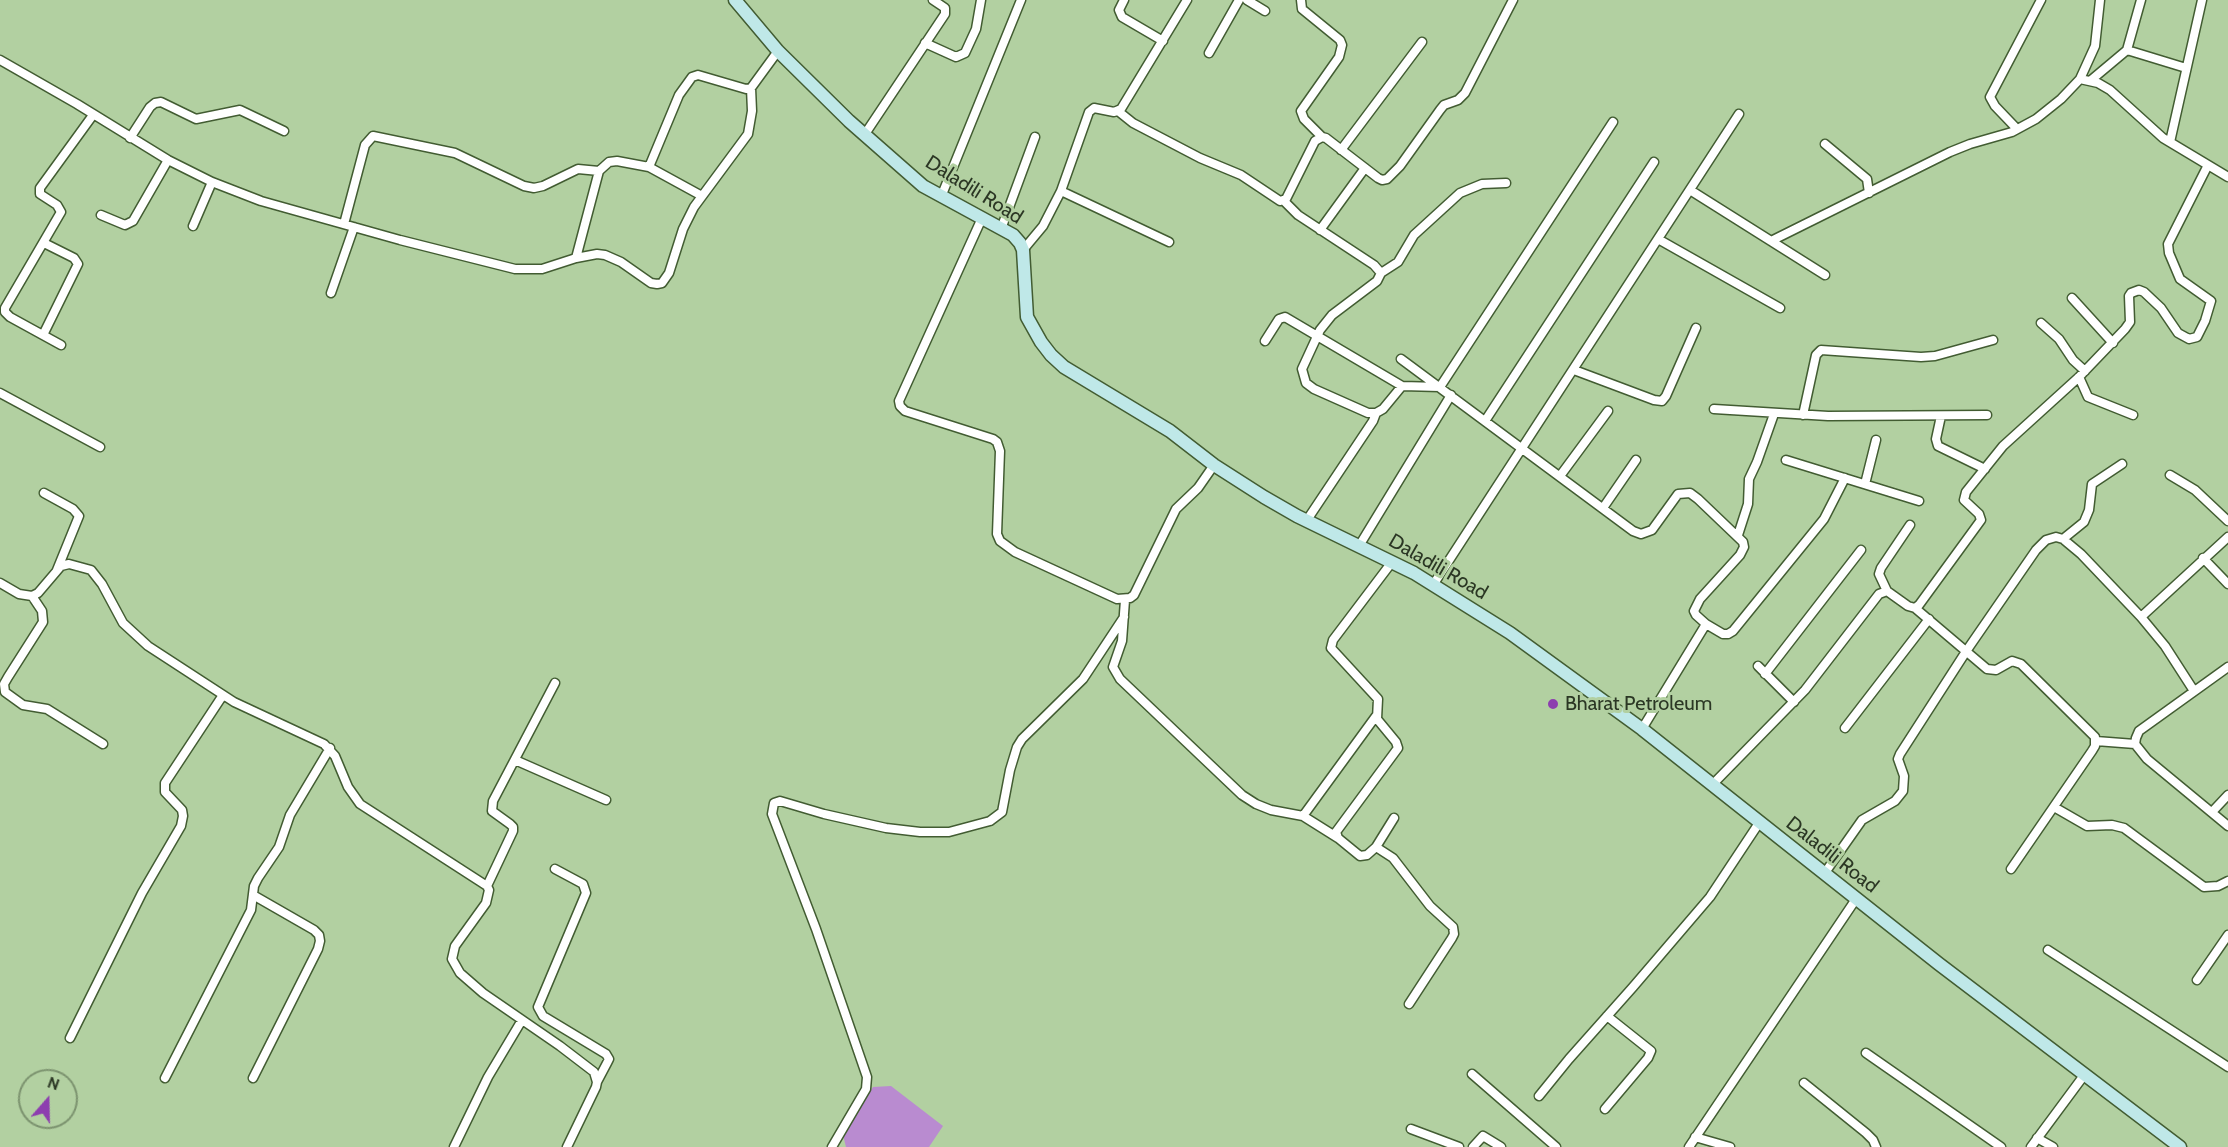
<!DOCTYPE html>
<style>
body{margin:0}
#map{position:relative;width:2228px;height:1147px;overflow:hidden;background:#b2d0a1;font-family:Cabin,sans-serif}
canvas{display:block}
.north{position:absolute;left:18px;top:1069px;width:60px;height:60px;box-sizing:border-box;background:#b2d0a1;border:2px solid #7c936f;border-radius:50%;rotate:20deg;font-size:16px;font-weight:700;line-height:24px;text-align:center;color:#2b3724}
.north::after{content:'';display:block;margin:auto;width:21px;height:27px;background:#8d3eaf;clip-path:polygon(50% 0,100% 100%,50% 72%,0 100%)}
</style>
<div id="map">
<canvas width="2228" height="1147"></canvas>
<div class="north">N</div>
</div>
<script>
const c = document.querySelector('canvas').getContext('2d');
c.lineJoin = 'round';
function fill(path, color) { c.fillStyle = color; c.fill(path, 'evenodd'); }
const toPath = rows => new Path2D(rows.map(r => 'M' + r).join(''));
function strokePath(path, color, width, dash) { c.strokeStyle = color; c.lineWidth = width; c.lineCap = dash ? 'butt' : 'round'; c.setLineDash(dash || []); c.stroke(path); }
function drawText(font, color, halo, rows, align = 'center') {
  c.font = font + ' Cabin,sans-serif'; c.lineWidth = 6; c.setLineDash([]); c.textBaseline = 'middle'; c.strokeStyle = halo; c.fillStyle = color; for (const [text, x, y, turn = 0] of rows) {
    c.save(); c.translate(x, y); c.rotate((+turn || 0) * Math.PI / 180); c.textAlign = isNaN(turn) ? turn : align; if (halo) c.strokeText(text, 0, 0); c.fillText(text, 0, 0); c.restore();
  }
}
fill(toPath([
 [891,1086,943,1126,929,1147,846,1147,843,1135,873,1087]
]), '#b98bd0');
const street = toPath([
 [1124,0,1119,10,1122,17,1163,41],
 [1247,0,1265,11],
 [1301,0,1302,9,1340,40,1342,45,1339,57,1301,111,1304,119,1322,137],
 [925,43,956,57,965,53,976,29,981,0],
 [2127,50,2186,68],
 [1209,53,1239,0],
 [0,60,77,104,168,160,212,182,261,201,400,240,515,269,542,269,576,258,597,254,605,255,621,262,651,283,657,284,662,283,669,273,683,229,694,207,748,134,752,111,751,88],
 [2080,79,2098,83,2110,90,2163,138,2228,177],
 [2090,81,2127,50,2141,0],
 [1118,111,1133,123,1200,158,1241,175,1280,201,1286,199,1315,141,1322,137,1326,138,1378,178,1382,180,1387,179,1400,166,1440,110,1444,105,1458,100,1465,93,1513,0],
 [2017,129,1995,106,1990,97,2041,0],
 [865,134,945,14,945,8,933,0],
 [130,138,150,107,155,103,161,102,196,119,240,110,284,131],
 [2170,142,2202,0],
 [1825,144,1867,179,1869,193],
 [1341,150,1422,42],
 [649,167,679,95,692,77,698,75,746,89,751,88,778,51],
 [1690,190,1825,275],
 [1061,191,1169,242],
 [941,197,1021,0],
 [1284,201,1298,215,1374,265,1381,273,1377,281,1332,315,1320,330,1302,369,1306,383,1314,389,1368,413,1376,413,1383,409,1402,386,1440,387,1613,122],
 [101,215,125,225,133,221,168,160],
 [982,218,899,401,900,406,905,411,993,439,997,442,1000,451,997,534,1000,541,1015,552,1117,599,1130,598,1134,595,1176,509,1198,488,1214,465],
 [344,224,365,145,373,136,455,153,524,186,534,188,543,186,578,169,599,171],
 [193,226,212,182],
 [1001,229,1035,137],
 [1320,230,1365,168],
 [1658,239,1780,308],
 [1771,241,1950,152,1970,144,2012,132,2036,119,2061,99,2080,79,2095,46,2100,0],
 [1023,250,1043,226,1061,191,1089,112,1094,108,1114,112,1121,109,1187,0],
 [576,258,599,171,609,162,617,161,649,167,702,196],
 [1381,273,1398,262,1414,235,1460,193,1482,184,1506,183],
 [331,293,354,227],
 [2072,298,2113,343],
 [2041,323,2059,339,2073,360,2085,371],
 [43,335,78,264,74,258,44,243],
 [1265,341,1279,319,1285,317,1402,386],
 [61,345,10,317,5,312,5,308,61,212,57,205,40,194,40,188,93,115],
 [1401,359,1633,531,1641,534,1652,530,1678,494,1690,493,1698,499,1743,542,1744,547,1740,555,1700,599,1694,611,1696,615,1706,624,1723,634,1728,634,1733,631,1824,519,1845,478],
 [1574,370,1654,400,1662,401,1666,396,1696,328],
 [2079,377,2088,397,2133,415],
 [0,393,100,447],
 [1714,409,1828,416,1987,415],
 [1803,415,1816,355,1821,350,1921,357,1935,356,1993,340],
 [1941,416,1936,439,1938,446,1985,469],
 [1485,421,1654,162],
 [1786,460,1919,501],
 [2170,475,2195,490,2228,521],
 [1560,476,1608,411],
 [1865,484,1876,440],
 [44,493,73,509,79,516,57,570],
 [1603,508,1636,460],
 [1307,520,1373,421,1376,413],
 [1738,535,1748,504,1749,479,1757,462,1774,414],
 [2063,539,2084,522,2089,510,2092,484,2122,464],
 [1359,546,1451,395],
 [2203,558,2228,584],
 [1392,562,1333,640,1331,648,1378,699,1377,719,1396,742,1398,748,1336,832,1338,838,1360,856,1367,855,1376,847,1393,858,1430,906,1453,927,1454,934,1452,938,1409,1004],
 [0,583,19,594,32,596,38,593,61,566,69,564,91,570,102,584,123,623,148,646,234,702,324,744,335,756,348,787,360,804,487,886,489,890,486,903,455,946,452,959,460,973,483,993,560,1046,594,1072,597,1082,596,1087,567,1147],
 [1433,585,1739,114],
 [1887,591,1879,574,1881,568,1910,525],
 [32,596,42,611,43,622,8,677,4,684,5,692,23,705,47,709,103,744],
 [1125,600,1122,641,1113,667,1120,679,1242,795,1256,804,1271,810,1303,816,1338,838],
 [1915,608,1987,669,1996,670,2012,661,2021,664,2095,737,2095,746,2092,751,2011,869],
 [2141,617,2228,537],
 [1758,666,1794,702],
 [2228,667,2139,731,2136,738,2135,744,2147,759,2228,826],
 [1765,674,1861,550],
 [1845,728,1929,619],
 [1642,729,1706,624],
 [2096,741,2135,744],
 [515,760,606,800],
 [1712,785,1805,690,1879,594,1887,591,1908,606,1915,608,1919,605,1981,520,1979,514,1964,500,1966,492,2003,446,2079,377,2125,329,2130,322,2129,296,2131,293,2139,290,2144,292,2161,308,2178,333,2189,339,2197,337,2205,321,2211,301,2180,279,2169,253,2168,244,2208,165],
 [2054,807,2087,826,2112,825,2124,828,2204,887,2218,886,2228,881],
 [2212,812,2228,795],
 [1303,816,1376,716],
 [1376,847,1394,818],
 [555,869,583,884,586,893,538,1007,543,1016,606,1054,609,1059,607,1063,597,1082],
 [1824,874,1862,820,1895,801,1903,791,1904,776,1898,759,1900,754,1967,650,2036,550,2046,540,2056,537,2063,539,2081,554,2141,617,2165,646,2194,691],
 [487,886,513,831,513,827,510,824,492,811,493,801,555,683],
 [253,895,314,930,319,935,320,941,318,949,253,1078],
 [2048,950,2228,1067],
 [2197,980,2228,935],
 [70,1038,142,893,181,826,183,816,182,810,165,792,165,783,223,695],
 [1866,1053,2001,1147],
 [1472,1074,1556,1147],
 [165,1078,251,910,254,886,258,878,279,847,290,815,330,748],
 [1804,1083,1866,1133,1873,1140,1876,1147],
 [1539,1096,1569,1059,1633,987,1710,897,1759,823],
 [1605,1109,1648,1058,1651,1051,1607,1016],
 [1411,1129,1459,1147],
 [1695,1137,1730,1147],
 [2037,1138,2053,1147],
 [454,1147,488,1077,522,1020],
 [832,1147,866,1089,867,1077,816,929,772,814,774,803,780,801,824,814,886,828,920,832,949,832,990,821,1002,812,1010,770,1017,747,1022,739,1083,679,1124,617],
 [1473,1147,1483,1136,1501,1147],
 [1689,1147,1856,899],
 [2031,1147,2085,1074]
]);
const secondary = toPath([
 [735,0,778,51,849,121,923,186,1013,235,1020,243,1023,250,1027,317,1041,342,1051,355,1064,367,1170,431,1214,465,1264,497,1297,516,1414,573,1510,633,1642,729,1939,964,2180,1147]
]);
strokePath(street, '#425c32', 11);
strokePath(secondary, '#425c32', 15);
strokePath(street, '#fff', 8);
strokePath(secondary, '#bfe8e8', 12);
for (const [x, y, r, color] of [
 [1553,704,6,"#8d3eaf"]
]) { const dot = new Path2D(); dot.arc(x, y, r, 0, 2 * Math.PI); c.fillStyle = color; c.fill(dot); strokePath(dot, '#b2d0a1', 2); }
drawText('20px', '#2b3724', '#b2d0a1', [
 ["Daladili Road",974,190,32],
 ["Daladili Road",1438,567,30],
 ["Daladili Road",1832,855,38]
]);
drawText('20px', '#2b3724', '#b2d0a1', [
 ["Bharat Petroleum",1565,704]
], 'left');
</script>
